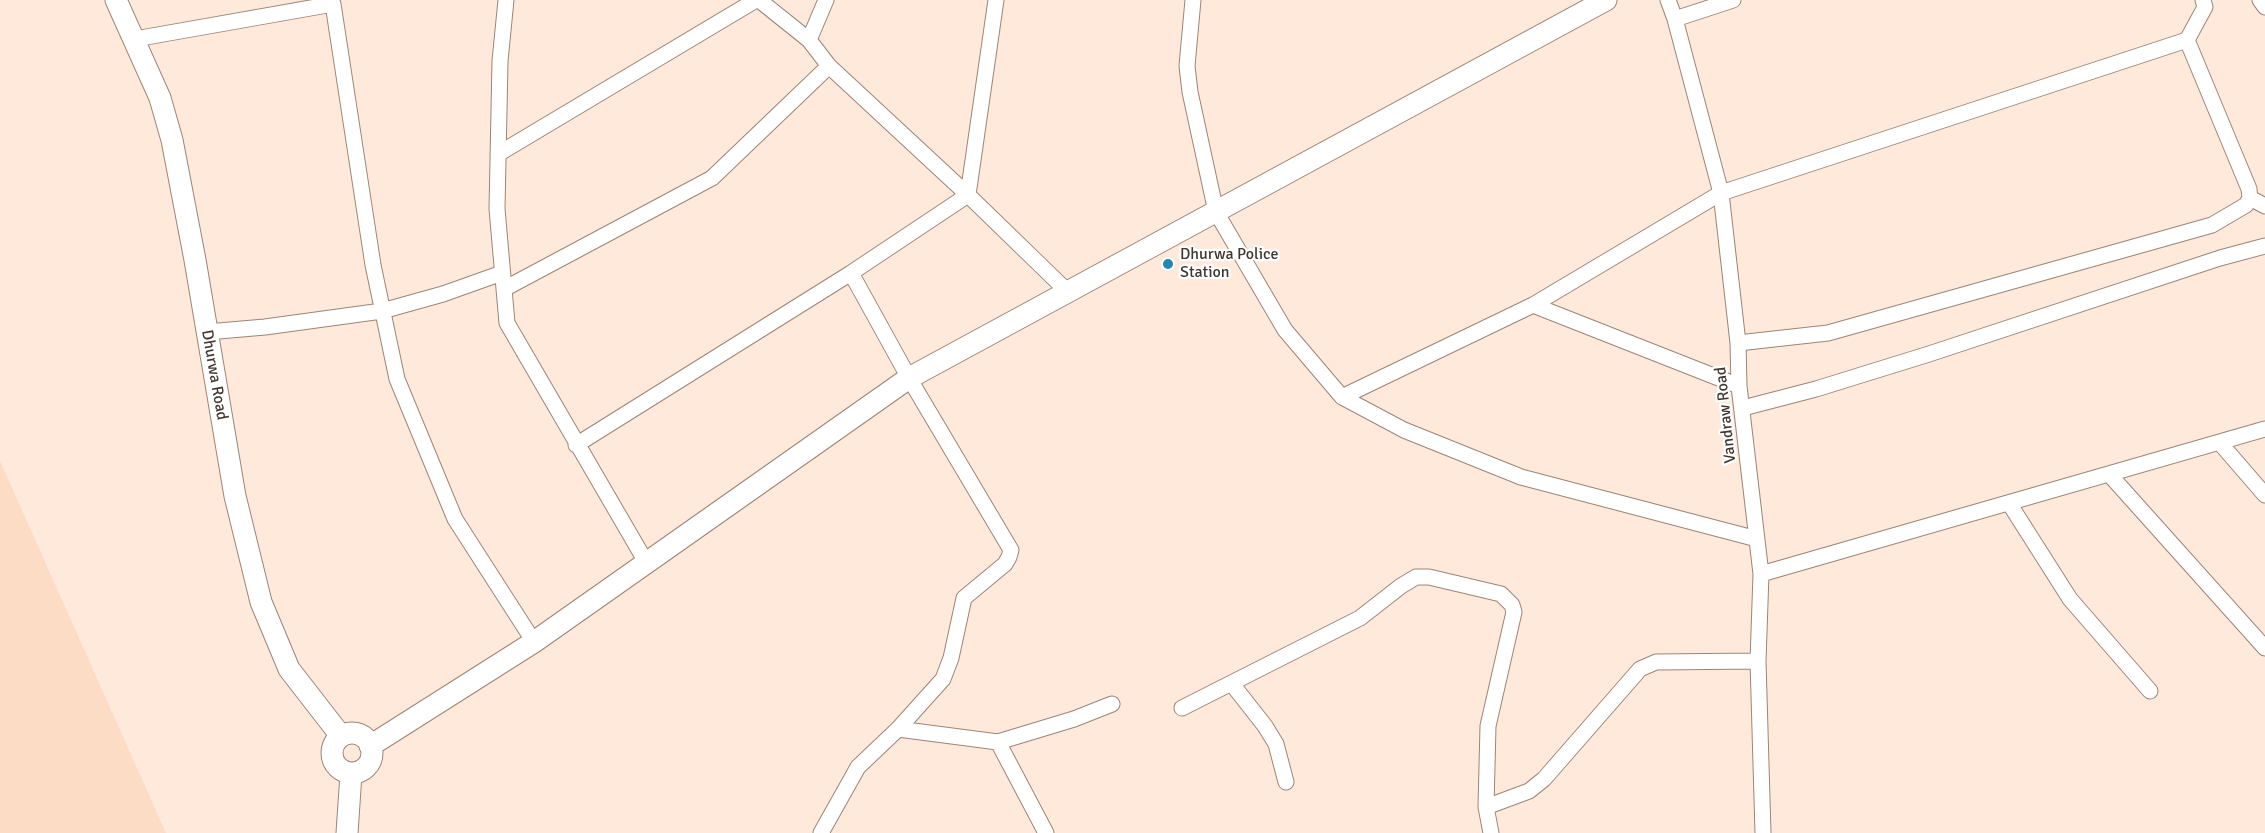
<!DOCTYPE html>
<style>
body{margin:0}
canvas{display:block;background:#ffe9db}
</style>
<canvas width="2265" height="833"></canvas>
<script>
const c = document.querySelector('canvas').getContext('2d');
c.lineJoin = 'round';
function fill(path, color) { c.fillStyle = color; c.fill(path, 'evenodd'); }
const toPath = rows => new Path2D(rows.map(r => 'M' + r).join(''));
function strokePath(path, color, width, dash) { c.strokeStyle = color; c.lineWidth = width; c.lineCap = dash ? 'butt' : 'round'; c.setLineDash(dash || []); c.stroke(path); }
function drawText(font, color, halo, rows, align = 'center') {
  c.font = font + ' Signika,sans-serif'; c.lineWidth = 4.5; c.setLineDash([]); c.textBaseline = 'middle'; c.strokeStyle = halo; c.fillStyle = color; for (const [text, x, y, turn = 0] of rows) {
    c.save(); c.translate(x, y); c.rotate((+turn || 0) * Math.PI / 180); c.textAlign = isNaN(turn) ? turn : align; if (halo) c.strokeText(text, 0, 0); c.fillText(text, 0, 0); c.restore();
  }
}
fill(toPath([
 [0,461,166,833,0,833]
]), '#fddcc6');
const street = toPath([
 [506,0,500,61,497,209,507,323,646,562],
 [759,0,809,40,829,66,968,195,1068,292],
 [1193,0,1187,66,1190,92,1216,212,1285,330,1342,397,1404,430,1521,477,1757,539],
 [1668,0,1675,19,1721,193,1738,343,1739,386,1761,574,1758,661,1763,833],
 [2260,0,2265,7],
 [1675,19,1733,0],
 [135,39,333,4,373,265,397,379,455,519,534,642],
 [809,40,826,0],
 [2187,40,2205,7,2203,0],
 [498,154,756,0],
 [2250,198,2265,206],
 [504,289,712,178,829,66],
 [1533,305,1739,386],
 [207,332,265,327,382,311,443,294,502,273],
 [1342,397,1533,305,1721,193,2187,40,2249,189,2250,198,2246,205,2212,225,1828,333,1738,343],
 [1743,408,1816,389,1929,354,2220,258,2265,246],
 [2220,443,2265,495],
 [576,445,851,273,968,195,996,0],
 [2109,474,2265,648],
 [2009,503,2070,599,2150,691],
 [1761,574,2265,429],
 [1232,684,1265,726,1276,744,1286,782],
 [1182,708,1360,618,1401,586,1416,577,1429,577,1501,594,1512,605,1514,612,1488,726,1486,807,1491,833],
 [898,729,998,742,1074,719,1112,704],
 [998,742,1046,833],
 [1486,807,1529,791,1544,779,1640,669,1656,662,1758,661],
 [821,833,858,767,898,729,943,679,951,658,964,598,1005,564,1009,557,1011,550,909,378,851,273]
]);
const secondary = toPath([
 [116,0,160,98,172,140,195,260,235,496,261,602,289,669,341,736],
 '332 753a20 20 0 1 1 40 0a20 20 0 1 1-40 0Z',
 [370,746,534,642,909,378,1606,0],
 [347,833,351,774]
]);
strokePath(street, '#9d8575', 17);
strokePath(secondary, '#9d8575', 23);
strokePath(street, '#fff', 15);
strokePath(secondary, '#fff', 21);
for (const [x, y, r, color] of [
 [1168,264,6,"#2189b1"]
]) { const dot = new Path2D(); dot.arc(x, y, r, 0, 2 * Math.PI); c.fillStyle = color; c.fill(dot); strokePath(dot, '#fff', 2); }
drawText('16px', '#413730', '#fff', [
 ["Dhurwa Police",1180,255],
 ["Station",1180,273]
], 'left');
drawText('16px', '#413730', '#fff', [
 ["Dhurwa Road",214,375,80],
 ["Vandraw Road",1726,415,-96]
]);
</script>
